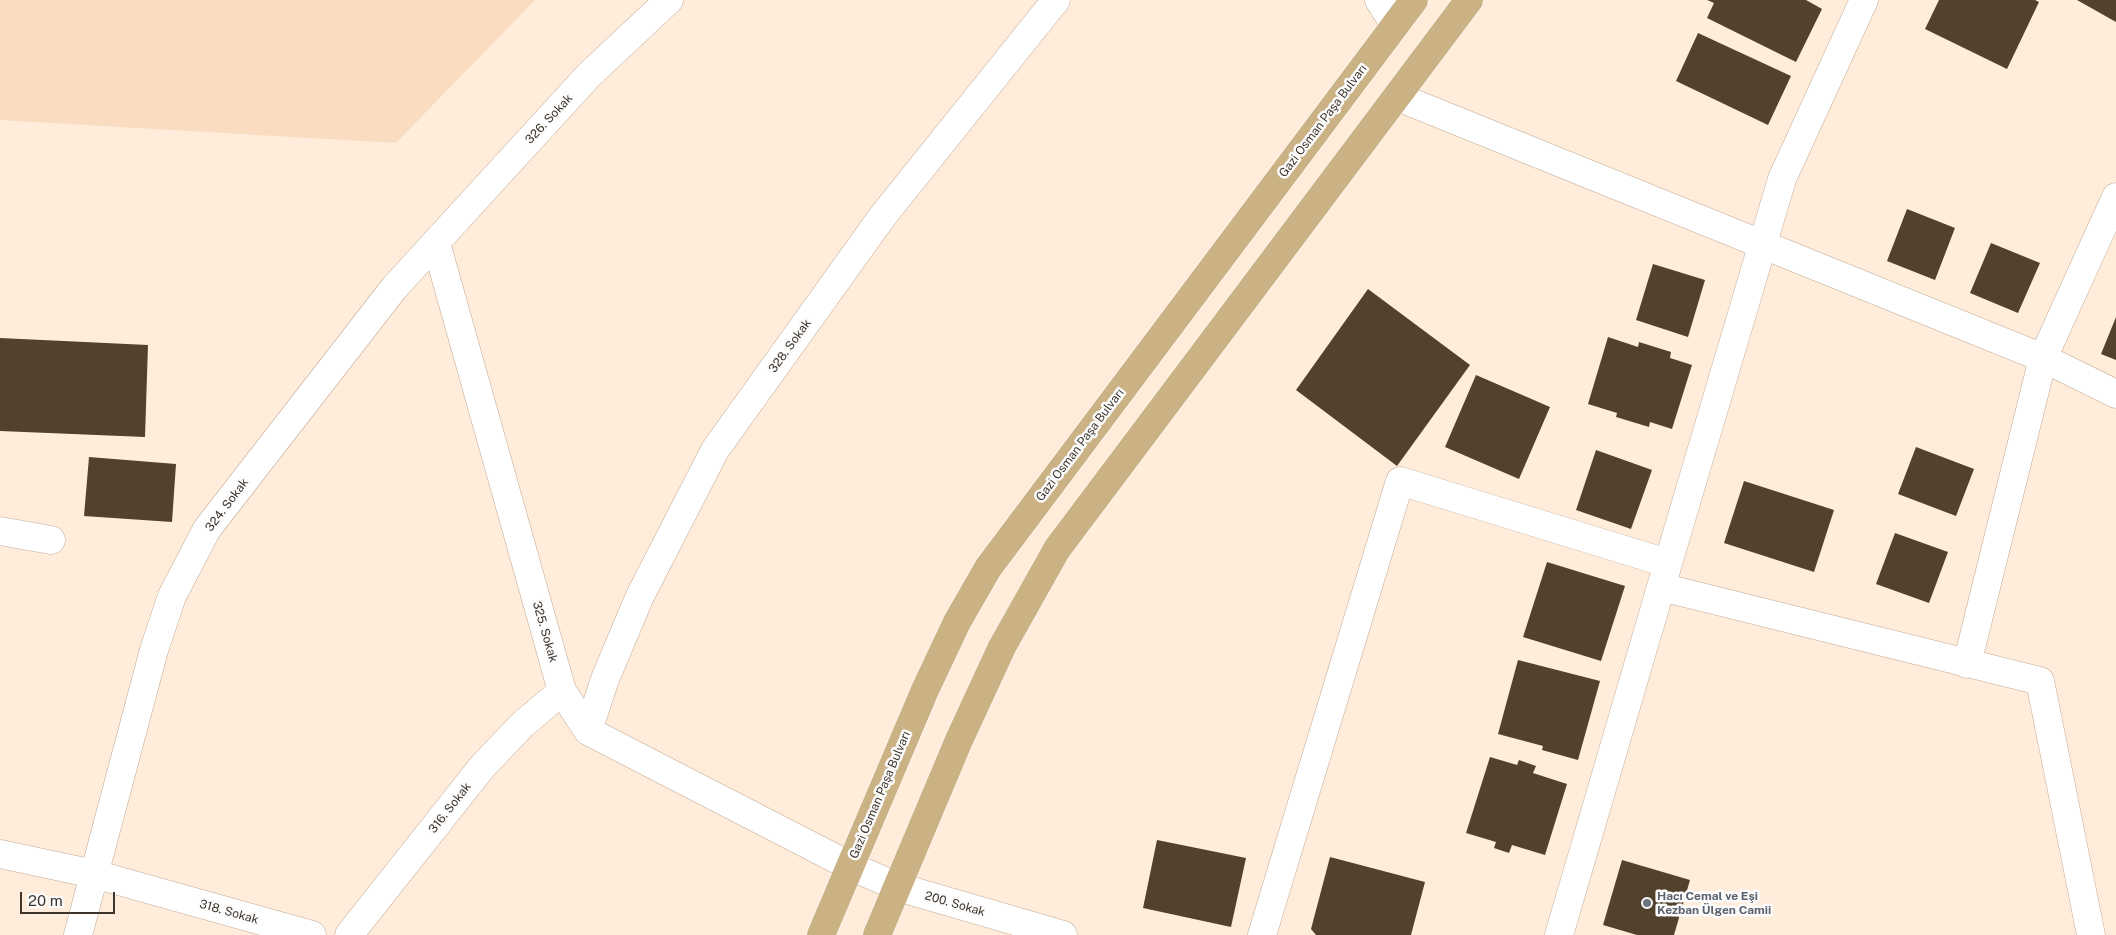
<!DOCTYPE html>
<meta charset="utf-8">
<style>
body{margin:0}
#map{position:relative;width:2116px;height:935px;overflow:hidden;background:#ffecda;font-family:"Public Sans",sans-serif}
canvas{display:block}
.scale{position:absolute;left:20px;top:892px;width:95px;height:22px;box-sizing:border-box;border:2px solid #3d342b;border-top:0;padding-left:6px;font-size:15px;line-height:18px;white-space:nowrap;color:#3d342b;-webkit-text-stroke:4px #fcfcfc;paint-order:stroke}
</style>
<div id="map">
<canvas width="2116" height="935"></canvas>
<div class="scale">20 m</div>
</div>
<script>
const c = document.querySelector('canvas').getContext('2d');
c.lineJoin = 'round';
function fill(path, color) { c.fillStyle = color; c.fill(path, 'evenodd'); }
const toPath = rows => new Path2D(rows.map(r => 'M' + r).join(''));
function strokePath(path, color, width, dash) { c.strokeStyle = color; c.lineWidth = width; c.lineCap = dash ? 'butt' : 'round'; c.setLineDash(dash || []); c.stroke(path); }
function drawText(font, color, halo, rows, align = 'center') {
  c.font = font + ' "Public Sans",sans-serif'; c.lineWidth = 5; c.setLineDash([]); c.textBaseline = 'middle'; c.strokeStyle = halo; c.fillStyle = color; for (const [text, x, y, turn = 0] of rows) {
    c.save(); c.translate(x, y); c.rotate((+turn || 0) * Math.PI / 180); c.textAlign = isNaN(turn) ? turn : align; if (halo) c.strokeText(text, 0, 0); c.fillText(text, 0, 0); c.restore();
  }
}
fill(toPath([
 [0,0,535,0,396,143,0,120]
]), '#fadcc1');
fill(toPath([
 [1707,0,1806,0,1822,9,1796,62,1707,18,1714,3],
 [1939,0,2035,0,2039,2,2007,69,1925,29],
 [2077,0,2116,0,2116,22],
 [1698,33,1791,76,1768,125,1676,81],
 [1907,209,1955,228,1935,280,1887,261],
 [1991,243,2040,263,2018,313,1970,293],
 [1653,264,1705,280,1688,337,1636,320],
 [1368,289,1470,365,1397,466,1296,390],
 [2116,317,2116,360,2101,354],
 [1608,337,1638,347,1639,342,1671,352,1670,358,1692,365,1672,429,1650,422,1649,427,1616,417,1617,413,1588,404],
 [0,338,148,345,145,437,0,431],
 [1476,375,1550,407,1519,479,1445,447],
 [1916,447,1974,469,1956,516,1898,494],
 [1596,450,1652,470,1631,529,1576,510],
 [89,457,176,464,172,522,84,516],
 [1744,481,1834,510,1814,572,1724,543],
 [1895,533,1948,552,1929,603,1876,584],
 [1547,562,1625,586,1601,661,1523,637],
 [1518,660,1600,681,1578,760,1542,750,1543,746,1498,734],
 [1490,757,1517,765,1519,760,1536,766,1533,773,1567,784,1545,855,1512,845,1509,853,1494,848,1496,842,1466,833],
 [1157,840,1246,858,1231,927,1143,908],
 [1330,857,1425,882,1411,935,1316,935,1311,929],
 [1622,860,1690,880,1674,935,1637,935,1603,925]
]), '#52422d');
const minor = toPath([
 [1379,0,1395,25],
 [1864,0,1782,179,1661,587,2040,681,2091,935],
 [1398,97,2043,358,2116,394],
 [436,243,562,691,588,731,850,866,898,887,1063,935],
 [0,531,51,540],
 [1967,664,2043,358,2116,197],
 [588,731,605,679,640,596,715,450,882,217,1056,0],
 [0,854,94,874,312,935],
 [78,935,154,650,172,596,207,529,394,288,589,75,669,0],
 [349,935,482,767,522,725,562,691],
 [1262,935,1400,481,1667,563],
 [1559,935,1661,587]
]);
const major = toPath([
 [821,935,925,690,957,622,988,568,1414,0],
 [877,935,959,740,1002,647,1057,549,1469,0]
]);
strokePath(minor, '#c1aa95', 29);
strokePath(major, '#fff', 29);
strokePath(minor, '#fff', 28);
strokePath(major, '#cab285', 28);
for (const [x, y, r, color] of [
 [1647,903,5,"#6b7280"]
]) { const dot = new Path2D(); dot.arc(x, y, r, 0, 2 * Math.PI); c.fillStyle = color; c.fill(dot); strokePath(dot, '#fcfcfc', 2); }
drawText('12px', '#3d342b', '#fcfcfc', [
 ["326. Sokak",549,119,-47],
 ["Gazi Osman Paşa Bulvarı",1323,121,-53],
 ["328. Sokak",790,346,-54],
 ["Gazi Osman Paşa Bulvarı",1080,445,-53],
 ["324. Sokak",227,505,-53],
 ["325. Sokak",545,632,74],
 ["Gazi Osman Paşa Bulvarı",880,795,-67],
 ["316. Sokak",450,808,-52],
 ["200. Sokak",955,904,16],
 ["318. Sokak",229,912,16]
]);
drawText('bold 12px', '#5b616d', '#fcfcfc', [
 ["Hacı Cemal ve Eşi",1657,896],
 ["Kezban Ülgen Camii",1657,910]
], 'left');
</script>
